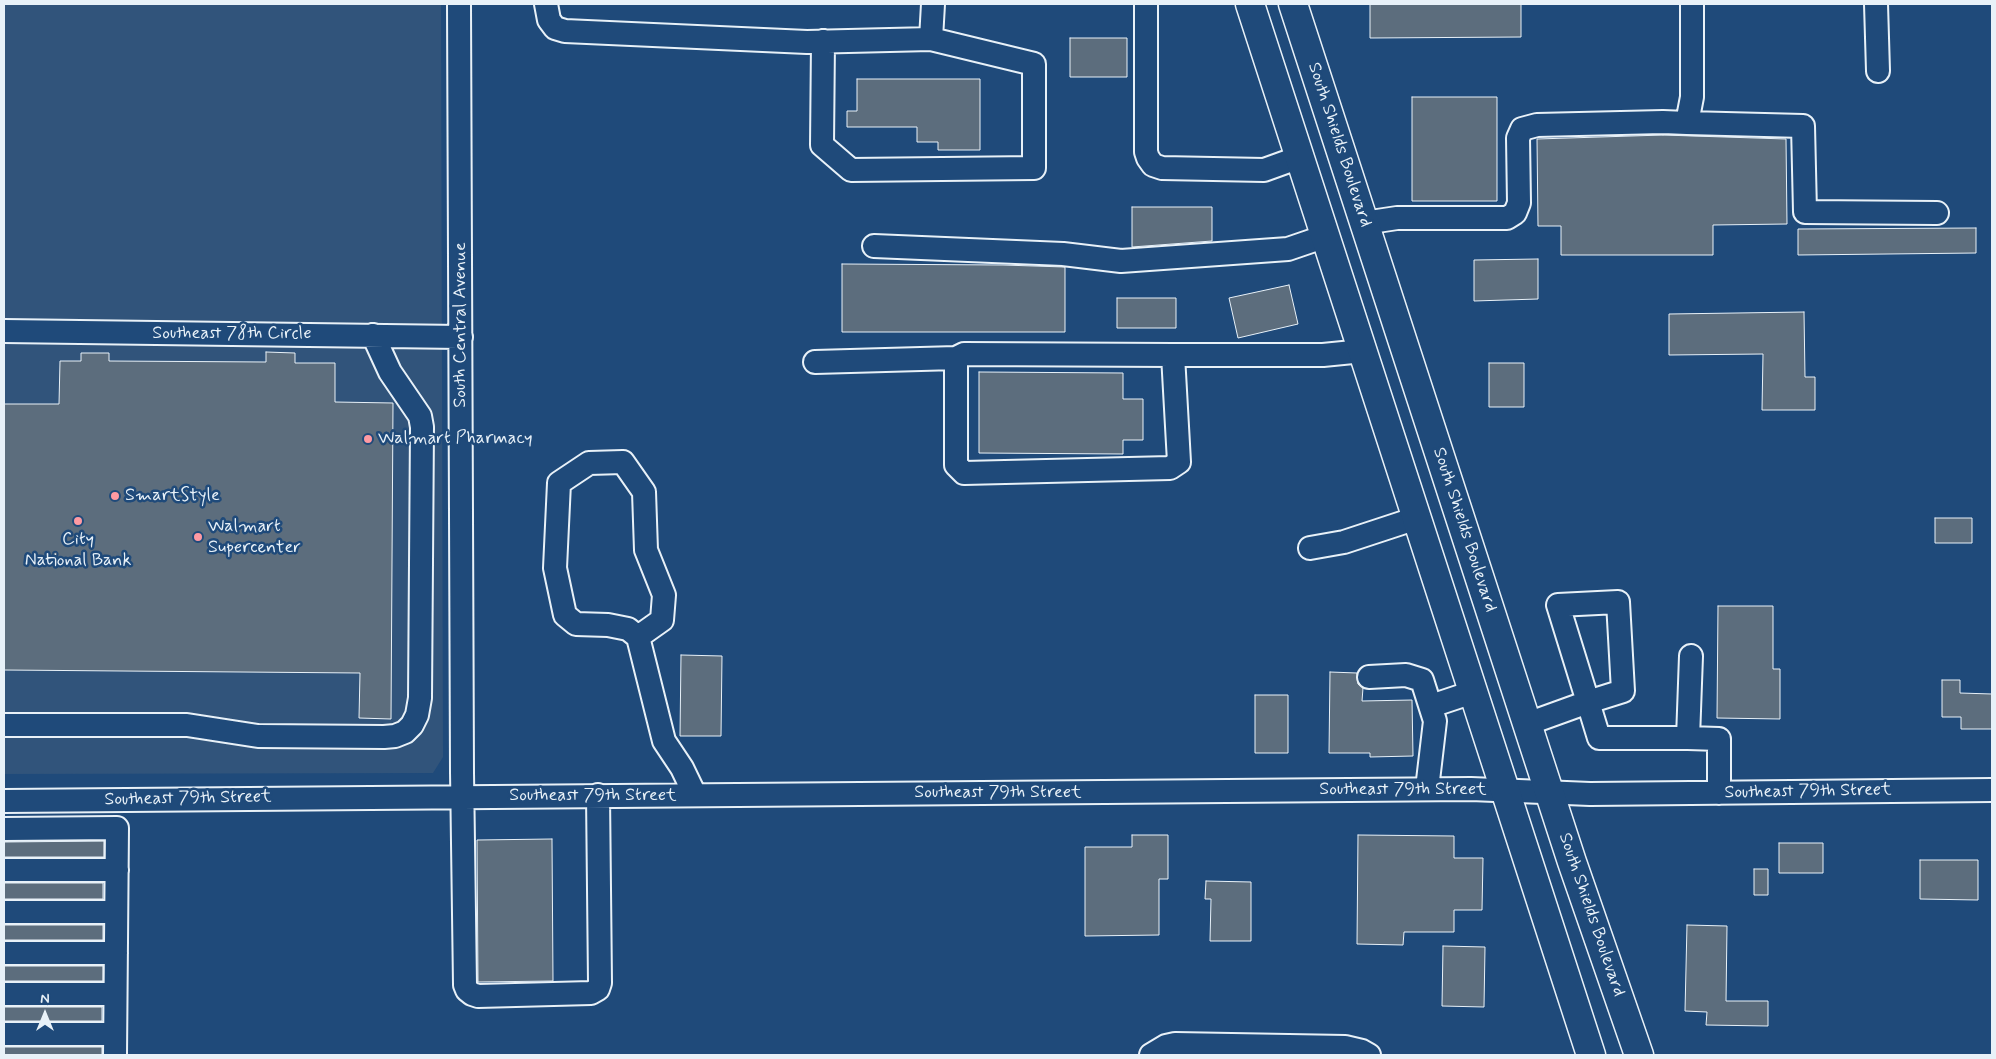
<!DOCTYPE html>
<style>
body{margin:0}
#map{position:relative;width:1996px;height:1059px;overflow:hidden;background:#1f4a7a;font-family:Mynerve,sans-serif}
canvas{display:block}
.frame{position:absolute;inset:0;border:5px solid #e8f1f8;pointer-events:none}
.north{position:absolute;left:20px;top:989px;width:50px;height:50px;-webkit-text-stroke:4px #1f4a7a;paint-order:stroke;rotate:0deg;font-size:14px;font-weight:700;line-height:20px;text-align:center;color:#e8f1f8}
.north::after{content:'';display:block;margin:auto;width:18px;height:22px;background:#e8f1f8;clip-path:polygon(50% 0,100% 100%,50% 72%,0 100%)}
</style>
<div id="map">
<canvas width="1996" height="1059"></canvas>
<div class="frame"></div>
<div class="north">N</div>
</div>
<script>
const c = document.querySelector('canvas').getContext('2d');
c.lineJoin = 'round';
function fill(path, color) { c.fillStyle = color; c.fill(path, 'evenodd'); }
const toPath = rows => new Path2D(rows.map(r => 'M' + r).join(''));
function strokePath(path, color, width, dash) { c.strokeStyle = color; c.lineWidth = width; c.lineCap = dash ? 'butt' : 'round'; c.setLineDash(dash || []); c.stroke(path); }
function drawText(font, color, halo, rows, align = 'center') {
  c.font = font + ' Mynerve,sans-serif'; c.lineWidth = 5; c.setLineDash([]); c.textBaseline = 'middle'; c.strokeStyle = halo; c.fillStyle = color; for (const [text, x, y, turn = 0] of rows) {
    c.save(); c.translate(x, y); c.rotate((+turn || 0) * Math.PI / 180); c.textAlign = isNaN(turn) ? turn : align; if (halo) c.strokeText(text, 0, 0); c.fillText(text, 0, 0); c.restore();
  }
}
fill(toPath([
 [4,4,441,4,443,757,433,773,4,774]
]), '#31547b');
const building = toPath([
 [1370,4,1521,4,1521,37,1370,38,1370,4],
 [1070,38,1127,38,1127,77,1070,77,1070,38],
 [857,79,980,79,980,150,938,150,938,142,917,142,917,127,847,127,847,111,857,111,857,79],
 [1412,97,1497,97,1497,201,1412,201,1412,97],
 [1663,135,1786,139,1787,224,1713,225,1713,255,1561,255,1561,226,1538,226,1537,139,1663,135],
 [1132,207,1212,207,1212,241,1132,247,1132,207],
 [1976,228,1976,253,1798,255,1798,229,1976,228],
 [1538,259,1538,299,1474,301,1474,260,1538,259],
 [842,264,1003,265,1065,267,1065,332,842,332,842,264],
 [1289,285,1298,324,1238,338,1229,298,1289,285],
 [1117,298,1176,298,1176,328,1117,328,1117,298],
 [1804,312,1805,377,1815,377,1815,410,1762,410,1763,354,1669,355,1669,314,1804,312],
 [266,352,295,353,295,363,335,363,335,402,393,403,391,719,359,718,360,673,4,670,4,404,59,404,60,361,81,361,81,353,109,353,109,361,266,362,266,352],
 [1489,363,1524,363,1524,407,1489,407,1489,363],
 [979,372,1123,373,1123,399,1143,399,1143,440,1123,440,1123,454,979,453,979,372],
 [1935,518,1972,518,1972,543,1935,543,1935,518],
 [1718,606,1773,606,1773,669,1780,669,1780,719,1717,718,1718,606],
 [681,655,722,656,721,736,680,736,681,655],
 [1330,672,1357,673,1358,684,1363,688,1362,701,1412,700,1413,756,1370,757,1370,753,1329,753,1330,672],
 [1942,680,1960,680,1960,693,1992,694,1992,729,1961,729,1961,717,1942,717,1942,680],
 [1255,695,1288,695,1288,753,1255,753,1255,695],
 [1132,835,1168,835,1168,879,1159,879,1159,935,1085,936,1085,847,1132,847,1132,835],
 [1358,835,1454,836,1454,858,1483,858,1482,910,1454,910,1454,932,1404,932,1403,945,1357,944,1358,835],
 [552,839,553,981,478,982,477,840,552,839],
 [104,841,104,857,4,857,4,842,104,841],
 [1779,843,1823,843,1823,873,1779,873,1779,843],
 [1920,860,1978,860,1978,900,1920,899,1920,860],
 [1754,869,1768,869,1768,895,1754,895,1754,869],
 [1206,881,1251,882,1251,941,1210,941,1211,899,1205,899,1206,881],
 [4,883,103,883,103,899,4,899,4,883],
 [4,925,103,925,103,940,4,940,4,925],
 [1687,925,1727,926,1726,1001,1768,1001,1768,1026,1706,1025,1707,1012,1685,1011,1687,925],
 [1443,946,1485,947,1484,1007,1442,1006,1443,946],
 [4,966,103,966,103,981,4,981,4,966],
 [4,1007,102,1007,102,1021,4,1021,4,1007],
 [4,1047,102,1047,102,1055,4,1055,4,1047]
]);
fill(building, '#5c6d7d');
strokePath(building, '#e8f1f8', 1);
const minor = toPath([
 [459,4,462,772,465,985,467,990,472,994,478,996,591,993,598,989,600,983,598,795],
 [546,4,549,20,555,28,565,31,807,42,931,39,933,4],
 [1146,4,1146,152,1148,158,1153,165,1162,168,1264,170,1300,157],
 [1876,4,1878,71],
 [823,41,822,145,851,170,1034,168,1034,64,931,39],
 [1687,123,1803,126,1805,212,1937,213],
 [1364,223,1397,218,1507,218,1515,213,1519,203,1518,138,1522,129,1537,125,1663,122,1687,123,1692,97,1692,4],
 [874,246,1063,254,1121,261,1288,249,1326,236],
 [4,331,461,337],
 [1173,355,1179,462,1170,468,964,473,956,465,956,358,964,354,1173,355,1323,355,1363,351],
 [815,362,956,358],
 [1310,548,1344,542,1417,518],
 [638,637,662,620,664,595,646,550,644,492,623,462,589,463,559,483,555,568,565,615,576,624,608,625,628,629,638,637,664,741,682,768,695,795],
 [1369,677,1406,675,1422,680,1435,721,1427,789],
 [1431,706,1473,692],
 [1527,724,1588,702,1558,605,1618,602,1623,691,1588,702,1599,738,1688,738,1691,656],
 [4,725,187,725,258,736,384,737,395,736,405,732,412,725,417,715,420,698,422,427,420,416,390,372,373,335],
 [1688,738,1719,739,1719,793],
 [4,801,1471,789,1590,794,1992,790],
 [4,829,117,828,115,1055],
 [4,870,117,870],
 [4,912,116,912],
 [4,953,116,953],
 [4,994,115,994],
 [4,1034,115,1034],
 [1151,1055,1166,1046,1175,1044,1345,1047,1362,1051,1369,1055]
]);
const major = toPath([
 [1250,4,1591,1055],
 [1293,4,1572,862,1639,1055]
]);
strokePath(minor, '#e8f1f8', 26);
strokePath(major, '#e8f1f8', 31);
strokePath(minor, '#1f4a7a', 22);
strokePath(major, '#1f4a7a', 28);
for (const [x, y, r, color] of [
 [368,439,5,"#ff9aa2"],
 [115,496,5,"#ff9aa2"],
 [78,521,5,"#ff9aa2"],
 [198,537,5,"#ff9aa2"]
]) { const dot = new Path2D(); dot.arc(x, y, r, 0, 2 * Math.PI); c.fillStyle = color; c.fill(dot); strokePath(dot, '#1f4a7a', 2); }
drawText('18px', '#e8f1f8', '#1f4a7a', [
 ["South Shields Boulevard",1339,145,72],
 ["South Central Avenue",461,325,-90],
 ["Southeast 78th Circle",232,334],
 ["South Shields Boulevard",1464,530,72],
 ["Southeast 79th Street",1403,790],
 ["Southeast 79th Street",1808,792,-1],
 ["Southeast 79th Street",998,793],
 ["Southeast 79th Street",593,796],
 ["Southeast 79th Street",188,799,-1],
 ["South Shields Boulevard",1591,915,71]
]);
drawText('18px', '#e8f1f8', '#1f4a7a', [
 ["Walmart Pharmacy",378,439],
 ["SmartStyle",125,496],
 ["Walmart",208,527],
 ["Supercenter",208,548],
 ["City",78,540,"center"],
 ["National Bank",78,561,"center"]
], 'left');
</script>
